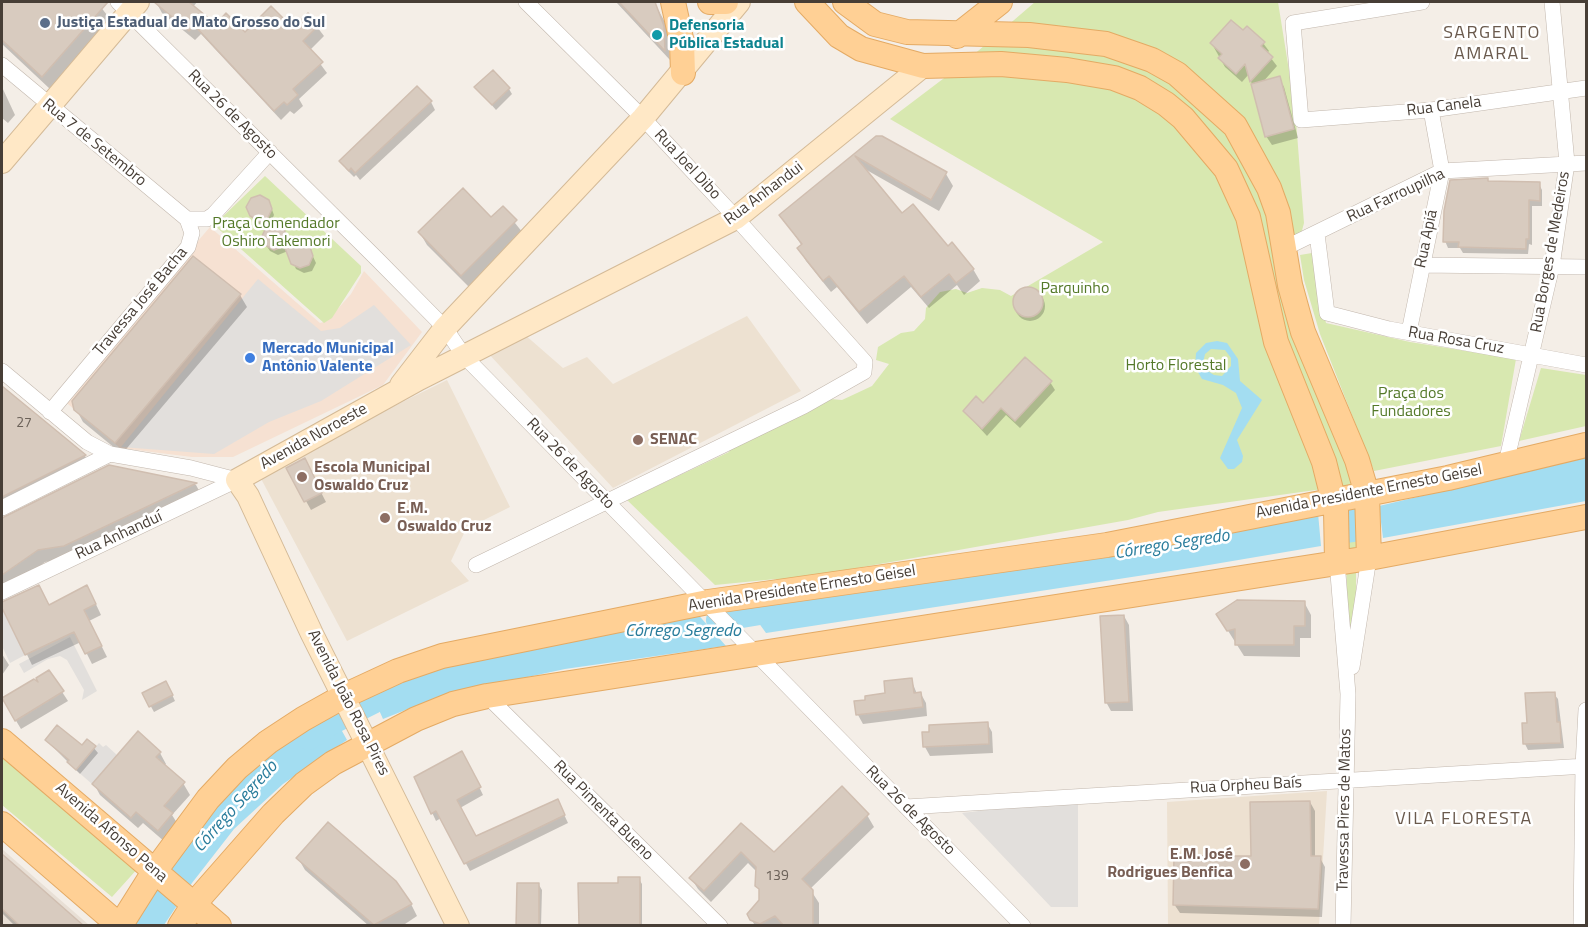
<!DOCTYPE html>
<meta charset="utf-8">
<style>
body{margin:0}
#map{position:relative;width:1588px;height:927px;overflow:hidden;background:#f4eee7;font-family:"Titillium Web",sans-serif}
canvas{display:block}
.frame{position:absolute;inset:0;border:3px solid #473e36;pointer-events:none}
</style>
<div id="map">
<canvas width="1588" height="927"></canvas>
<div class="frame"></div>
</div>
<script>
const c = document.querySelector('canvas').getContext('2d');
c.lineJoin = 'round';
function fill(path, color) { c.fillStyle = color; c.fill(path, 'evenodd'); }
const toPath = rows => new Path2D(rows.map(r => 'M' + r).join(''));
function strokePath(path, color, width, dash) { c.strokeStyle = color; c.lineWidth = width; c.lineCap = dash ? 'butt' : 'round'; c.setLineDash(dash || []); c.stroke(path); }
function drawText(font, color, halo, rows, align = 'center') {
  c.font = font + ' "Titillium Web",sans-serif'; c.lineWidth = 5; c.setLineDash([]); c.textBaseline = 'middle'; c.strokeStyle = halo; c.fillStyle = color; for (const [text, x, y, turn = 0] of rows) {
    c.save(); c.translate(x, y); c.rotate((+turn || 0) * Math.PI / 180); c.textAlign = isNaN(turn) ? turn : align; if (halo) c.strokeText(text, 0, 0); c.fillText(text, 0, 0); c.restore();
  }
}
fill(toPath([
 [2,849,89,925,2,925]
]), '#e8dfd5');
fill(toPath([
 [210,227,320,323,327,321,351,294,364,271,422,332,383,385,233,457,192,457,120,448,62,399]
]), '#f6e1d2');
fill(toPath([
 [747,316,801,391,613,488,487,352,524,334,563,368,587,357,613,384],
 [447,380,510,507,466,529,451,561,469,581,347,641,258,473],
 [1327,791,1319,925,1168,925,1167,802]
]), '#ede1d1');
fill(toPath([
 [1035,2,1278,2,1295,108,1304,223,1296,253,1314,332,1373,482,1158,512,1128,520,778,582,776,579,715,585,627,500,729,452,733,442,830,399,842,400,872,386,889,364,876,360,878,347,901,333,914,331,925,319,926,308,940,292,956,289,967,293,982,288,1000,290,1011,296,1103,242,890,119,964,63],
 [265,176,361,266,361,273,332,318,324,323,214,225],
 [1312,253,1326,323,1410,342,1516,359,1501,446,1374,471,1320,334,1304,280,1300,255],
 [1541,368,1586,375,1586,426,1519,441],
 [1356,503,1356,633,1347,634,1346,516],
 [2,753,139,867,112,897,2,805]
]), '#d8e8b0');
fill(toPath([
 [258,279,321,331,340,328,374,305,411,345,321,401,269,422,214,454,121,447],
 [2,608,25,655,10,663,2,646],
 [70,637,97,691,82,700,84,690,67,660,60,656,48,659,24,673,19,664],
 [99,743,103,747,106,745,117,755,92,784,76,770],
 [1078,799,1078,907,1051,907,962,813]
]), '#e2dfdc');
fill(toPath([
 [1217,341,1227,343,1238,359,1240,381,1262,400,1237,440,1243,456,1242,462,1234,469,1228,469,1220,458,1242,408,1236,393,1223,385,1202,379,1195,367,1196,353,1206,343],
 [1211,349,1225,350,1231,358,1231,366,1222,376,1214,375,1206,370,1203,363,1205,354],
 [1586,457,1586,501,1383,538,1379,506],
 [1367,505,1369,540,1339,544,1336,510],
 [1318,513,1321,546,1197,567,766,633,748,608],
 [694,610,726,646,565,669,500,683,418,705,383,719,371,692,396,677],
 [332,713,347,740,283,784,234,829,192,883,164,925,133,926,207,814,261,760]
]), '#a3ddf1');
fill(toPath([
 [2,2,97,2,110,19,50,89,2,44],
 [156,2,197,2,193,7,216,26,245,34,293,30,308,15,324,36,310,50,327,73,299,99,303,106,294,114,290,111,281,120,201,34,195,40,162,13],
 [616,2,654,2,667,26,670,60],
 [1243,32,1263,43,1269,51,1267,53,1277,66,1262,83,1279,78,1284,87,1298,138,1272,145,1266,136,1249,74,1242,82,1225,67,1212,44],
 [2,87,15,115,8,123,2,118],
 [476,87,509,89,512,94,496,110],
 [431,102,435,110,360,180,356,175,354,177,346,169,341,161],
 [877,138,946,174,953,186,939,211,863,168,902,215,973,269,980,281,964,295,957,285,929,308,911,287,867,324,837,287,831,292,806,261,799,249,802,246,781,215],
 [1487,180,1489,182,1539,184,1542,190,1542,206,1532,206,1532,245,1529,244,1528,254,1463,253,1460,248,1448,248,1445,241],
 [271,207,274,215,270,224,286,236,290,248,309,248,316,263,312,271,304,273,296,269,288,251,278,255,270,251,266,245,267,228,255,222,251,216],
 [503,208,523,233,469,287,427,245,420,233,491,219],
 '1015 306a15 15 0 1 1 30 0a15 15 0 1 1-30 0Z',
 [240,295,247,307,122,454,83,422,76,409],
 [1050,382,1055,390,1020,428,1006,415,987,436,964,411],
 [2,388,85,456,91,468,4,512,2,516],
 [109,467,196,485,202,496,71,558,45,562,19,582,2,588,2,518,7,518],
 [288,469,309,469,326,502,311,510],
 [38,587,49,606,93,598,101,615,89,621,107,657,92,664,81,642,32,665,2,603],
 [1304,602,1311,615,1311,638,1300,638,1300,657,1244,656,1225,626],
 [1124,616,1129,625,1133,711,1111,711,1106,702],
 [2,654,9,665,2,675],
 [49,672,68,701,21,729,3,699,42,687],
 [911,679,917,694,921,694,926,703,927,716,863,724,858,715],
 [169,688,175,701,154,712,144,694],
 [1554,694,1558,699,1564,748,1528,750,1525,744,1524,725,1528,724],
 [987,723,992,732,993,753,930,756,925,747],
 [46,740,82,747,88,741,98,753,80,774],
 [160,753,166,764,164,766,183,783,190,795,172,815,179,826,165,842,143,823,138,828,100,795,94,784],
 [466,760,483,795,460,808,475,838,561,808,568,823,470,871,441,818,436,821,416,778],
 [1310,802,1315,811,1315,858,1320,858,1325,867,1322,917,1180,913,1174,904,1252,857],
 [867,815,874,827,810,889,819,903,819,926,755,926,749,914,761,900,761,893,757,886,757,872,748,863,711,902,698,889,691,878,741,826,774,854],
 [2,856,82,926,15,926,2,913],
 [298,858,411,904,417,916,402,926,369,926,305,870],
 [639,879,642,884,642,926,582,926,620,884],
 [539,885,542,890,541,926,518,926]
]), '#0003');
strokePath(toPath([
 [718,620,784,609],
 [309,738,331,723,373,702]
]), '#a3ddf1', 24);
const building = toPath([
 [2,2,108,2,42,77,2,40,2,2],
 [154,2,189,2,216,24,226,13,245,32,271,6,293,28,308,13,319,25,303,41,323,62,293,89,298,95,287,105,284,102,274,111,194,25,189,31,154,2],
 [619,2,655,2,664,26,665,51,619,2],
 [1231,20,1243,30,1247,26,1265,42,1261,46,1273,57,1250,82,1245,64,1236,74,1218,58,1222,54,1210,43,1231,20],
 [493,70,510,88,492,105,474,87,493,70],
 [1280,76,1294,129,1265,137,1251,84,1280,76],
 [417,86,432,101,355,173,351,168,349,171,339,161,417,86],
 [876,136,882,136,947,172,931,200,855,156,902,213,913,204,948,246,952,242,974,269,956,283,949,274,921,297,904,276,859,312,829,276,823,281,797,248,802,244,779,215,876,136],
 [1488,178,1488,181,1540,182,1540,201,1529,200,1529,239,1526,239,1526,249,1458,247,1459,242,1443,242,1444,211,1450,180,1488,178],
 [463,188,491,217,503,206,517,220,461,276,418,232,463,188],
 [260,195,269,200,272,209,265,224,250,216,246,207,251,198,260,195],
 [269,221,284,229,289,244,274,250,265,245,262,236,269,221],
 [301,243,310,247,313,256,309,265,300,268,291,264,285,248,301,243],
 [193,256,241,294,115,443,74,410,72,401,193,256],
 '1013 302a15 15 0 1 1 30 0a15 15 0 1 1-30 0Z',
 [1025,357,1052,381,1015,421,1001,408,982,429,963,411,976,396,983,403,1025,357],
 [2,386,86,455,2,497,2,386],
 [305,458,322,493,304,502,286,468,305,458],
 [109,465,197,483,64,546,38,550,2,575,2,518,109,465],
 [39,585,49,605,87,585,96,604,84,610,102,646,85,654,74,632,25,655,2,608,2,602,39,585],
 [1237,600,1305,601,1305,626,1294,626,1294,645,1235,645,1235,629,1227,631,1216,614,1237,600],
 [1124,615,1129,702,1105,703,1100,616,1124,615],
 [49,670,64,691,15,721,2,698,34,679,38,682,36,678,49,670],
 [912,678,914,693,921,692,923,707,856,715,854,701,865,700,865,696,885,693,884,681,912,678],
 [166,681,173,695,149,707,142,693,166,681],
 [1555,692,1557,722,1560,722,1561,743,1523,744,1522,723,1527,723,1525,693,1555,692],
 [988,722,989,744,923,747,922,732,929,732,929,725,988,722],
 [57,725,82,745,87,739,96,746,76,770,67,762,69,760,45,740,57,725],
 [138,731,161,752,156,757,185,782,164,806,173,813,158,831,136,812,131,818,92,784,138,731],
 [462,751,481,787,457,800,476,836,558,799,565,815,464,864,436,811,431,814,414,777,462,751],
 [842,786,869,814,802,879,813,890,813,926,783,925,775,916,760,924,750,920,747,914,759,900,759,889,755,886,756,867,741,852,704,891,689,878,741,823,774,852,842,786],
 [1310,801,1311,856,1321,856,1318,909,1173,905,1174,856,1251,856,1250,802,1310,801],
 [328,822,396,881,412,904,374,925,296,858,328,822],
 [2,854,34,882,84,926,20,926,2,909,2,854],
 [618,877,640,877,640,926,579,925,578,883,618,883,618,877],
 [517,883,539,883,539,926,516,926,517,883]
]);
fill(building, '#d8cbbf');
strokePath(building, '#d0beb0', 1.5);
const street = toPath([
 [118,2,378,260,445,328,464,356,1023,926],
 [1422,2,1293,23,1301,120,1431,110,1586,88],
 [2,65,187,219],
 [187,219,207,219,213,215,270,152],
 [1317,234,1327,313,1389,329,1586,365],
 [1283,249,1442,171,1586,163],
 [1421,265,1586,267],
 [1409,332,1442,171,1431,110],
 [2,371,87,442,110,454,191,468,237,480],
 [50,412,188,247,192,233,187,219],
 [1506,463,1552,266,1567,163,1552,2],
 [2,508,110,454],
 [1337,562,1348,694,1343,926],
 [476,565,804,406,864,372,865,362,736,218,643,118,526,2],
 [2,592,237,480],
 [1352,667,1369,558],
 [487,696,720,926],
 [906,807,1586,766],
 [1581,926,1583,766,1586,710]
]);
const secondary = toPath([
 [2,162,138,2],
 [401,385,445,328,643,118,739,2],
 [458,926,312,634,248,496,237,480,419,379,736,218,923,66]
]);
const primary = toPath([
 [673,2,682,43,683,73],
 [710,2,726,2],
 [807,2,839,36,861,49,923,66,1001,64,1067,70,1114,78,1140,88,1166,104,1183,118,1226,169,1248,217,1276,342,1324,462,1336,510,1337,562],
 [845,2,875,24,907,32,1029,35,1106,44,1152,60,1177,74,1235,126,1269,188,1278,213,1290,285,1303,332,1357,460,1367,494,1369,558],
 [957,36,1000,2],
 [2,741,219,926],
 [2,824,120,926],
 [120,926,154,872,208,799,237,768,268,742,303,719,344,696,398,671,442,656,708,602,1107,545,1448,478,1586,445],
 [180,926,194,904,273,814,304,784,333,763,416,719,453,704,487,696,1369,558,1586,517]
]);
strokePath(street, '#c2b7ad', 16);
strokePath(secondary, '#d4ba97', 24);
strokePath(primary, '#e4aa64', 26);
strokePath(street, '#fff', 15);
strokePath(secondary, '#ffe8c6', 22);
strokePath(primary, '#ffd095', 24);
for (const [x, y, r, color] of [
 [45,23,6,"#5c6f8a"],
 [657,35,6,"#0f9aa8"],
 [250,358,6,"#3f7fe0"],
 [638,440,6,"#8d6e63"],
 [302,477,6,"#8d6e63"],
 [385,518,6,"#8d6e63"],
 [1245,864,6,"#8d6e63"]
]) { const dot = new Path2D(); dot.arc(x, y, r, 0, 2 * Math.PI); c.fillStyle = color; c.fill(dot); strokePath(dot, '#fff', 2); }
drawText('14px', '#6b6158', null, [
 ["27",24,424],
 ["139",777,877]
]);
drawText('bold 16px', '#4e5e75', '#fff', [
 ["Justiça Estadual de Mato Grosso do Sul",57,23]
], 'left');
drawText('bold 16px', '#0d838f', '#fff', [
 ["Defensoria",669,26],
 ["Pública Estadual",669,44]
], 'left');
drawText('16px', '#473e36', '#fff', [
 ["Rua Canela",1444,107,-7],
 ["Rua 26 de Agosto",232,115,45],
 ["Rua 7 de Setembro",94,143,39],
 ["Rua Joel Dibo",687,165,47],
 ["Rua Anhandui",764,194,-37],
 ["Rua Farroupilha",1396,196,-25],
 ["Rua Apiá",1427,239,-78],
 ["Rua Borges de Medeiros",1551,252,-80],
 ["Travessa José Bacha",141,302,-50],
 ["Rua Rosa Cruz",1456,341,10],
 ["Avenida Noroeste",314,437,-29],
 ["Rua 26 de Agosto",570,464,46],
 ["Avenida Presidente Ernesto Geisel",1369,492,-11],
 ["Rua Anhanduí",119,536,-25],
 ["Avenida Presidente Ernesto Geisel",802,589,-9],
 ["Avenida João Rosa Pires",348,703,63],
 ["Rua Orpheu Baís",1246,786,-3],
 ["Travessa Pires de Matos",1345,810,-89],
 ["Rua Pimenta Bueno",603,811,45],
 ["Rua 26 de Agosto",910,811,45],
 ["Avenida Afonso Pena",111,833,41]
]);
drawText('16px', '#547929', '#fff', [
 ["Praça Comendador",276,224],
 ["Oshiro Takemori",276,242],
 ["Parquinho",1075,289],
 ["Horto Florestal",1176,366],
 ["Praça dos",1411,394],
 ["Fundadores",1411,412]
]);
drawText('bold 16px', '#366cbe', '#fff', [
 ["Mercado Municipal",262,349],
 ["Antônio Valente",262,367]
], 'left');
drawText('bold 16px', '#785e54', '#fff', [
 ["SENAC",650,440],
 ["Escola Municipal",314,468],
 ["Oswaldo Cruz",314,486],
 ["E.M.",397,509],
 ["Oswaldo Cruz",397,527],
 ["E.M. José",1233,855,"right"],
 ["Rodrigues Benfica",1233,873,"right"]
], 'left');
c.letterSpacing = '1.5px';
drawText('18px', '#6a5a4d', '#fff', [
 ["SARGENTO",1492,34],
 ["AMARAL",1492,55],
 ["VILA FLORESTA",1464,820]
]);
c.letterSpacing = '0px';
drawText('italic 18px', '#2a7d9c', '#fff', [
 ["Córrego Segredo",1172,545,-9],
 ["Córrego Segredo",683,632],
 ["Córrego Segredo",236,807,-48]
]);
</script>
